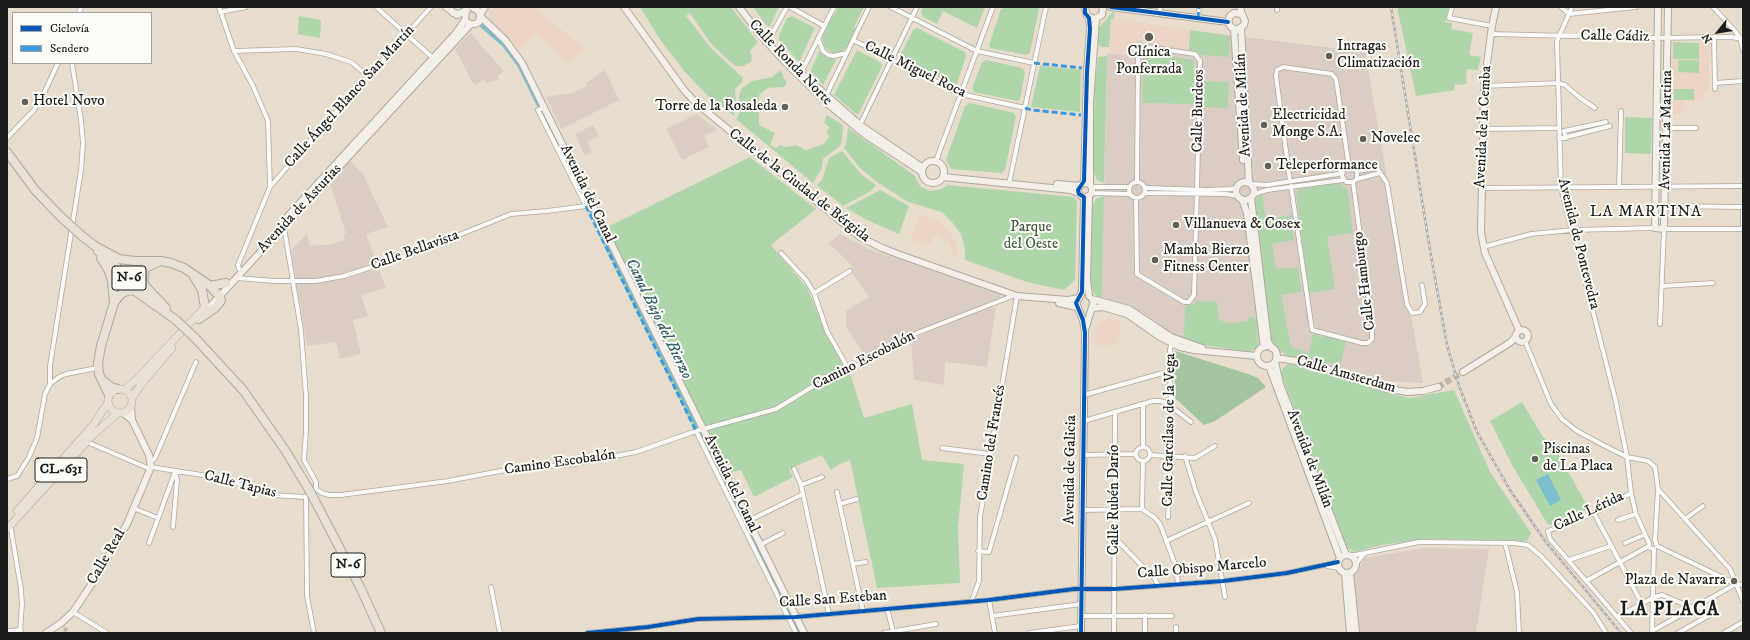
<!DOCTYPE html>
<meta charset="utf-8">
<style>
body{margin:0}
#map{position:relative;width:1750px;height:640px;overflow:hidden;background:#e8ddcd;font-family:"IM FELL DW Pica",serif}
canvas{display:block}
.frame{position:absolute;inset:0;border:8px solid #1c1c1c;pointer-events:none}
.legend{position:absolute;left:12px;top:12px;width:140px;height:52px;box-sizing:border-box;background:#fdfcf7;border:1px solid #a3a29f;margin:0;padding:5px 7px;list-style:none;font-size:12px;color:#1c1c1c}
.legend li{display:flex;align-items:center;gap:8px;height:20px}
.legend b{width:20px;border:1px solid #a3a29f}
.north{position:absolute;left:1698px;top:12px;width:40px;height:40px;-webkit-text-stroke:3px #fdfcf7;paint-order:stroke;rotate:240deg;font-size:11px;font-weight:700;line-height:16px;text-align:center;color:#1c1c1c}
.north::after{content:'';display:block;margin:auto;width:14px;height:18px;background:#1c1c1c;clip-path:polygon(50% 0,100% 100%,50% 72%,0 100%)}
</style>
<div id="map">
<canvas width="1750" height="640"></canvas>
<div class="frame"></div>
<ul class="legend">
<li><b style="height:5px;background:#0057b8"></b>Ciclovía</li>
<li><b style="height:5px;background:#3c9bdf"></b>Sendero</li>
</ul>
<div class="north">N</div>
</div>
<script>
const c = document.querySelector('canvas').getContext('2d');
c.lineJoin = 'round';
function fill(path, color) { c.fillStyle = color; c.fill(path, 'evenodd'); }
const toPath = rows => new Path2D(rows.map(r => 'M' + r).join(''));
function strokePath(path, color, width, dash) { c.strokeStyle = color; c.lineWidth = width; c.lineCap = dash ? 'butt' : 'round'; c.setLineDash(dash || []); c.stroke(path); }
function drawText(font, color, halo, rows, align = 'center') {
  c.font = font + ' "IM FELL DW Pica",serif'; c.lineWidth = 4; c.setLineDash([]); c.textBaseline = 'middle'; c.strokeStyle = halo; c.fillStyle = color; for (const [text, x, y, turn = 0] of rows) {
    c.save(); c.translate(x, y); c.rotate((+turn || 0) * Math.PI / 180); c.textAlign = isNaN(turn) ? turn : align; if (halo) c.strokeText(text, 0, 0); c.fillText(text, 0, 0); c.restore();
  }
}
fill(toPath([
 [493,7,534,7,586,50,567,62,535,33,520,49,490,20,489,12],
 [1111,18,1190,30,1189,50,1137,49,1135,55,1110,54,1111,47,1109,47],
 [1709,42,1709,90,1702,93,1704,101,1682,101,1686,112,1671,115,1672,43],
 [920,215,939,222,947,228,956,244,959,257,952,255,949,243,948,241,946,242,938,233,933,238,929,246,910,239],
 [1109,318,1118,320,1120,323,1120,340,1118,340,1118,345,1094,345,1095,328,1099,322]
]), '#ebd4c3');
fill(toPath([
 [1190,30,1365,52,1423,383,1382,381,1283,353,1195,344,1168,331,1142,312,1102,298,1107,54,1135,55,1138,41,1189,50],
 [470,33,504,71,498,76,498,80,486,83,484,80,474,85,455,49],
 [605,70,619,100,561,129,546,97,572,93,587,86,586,83],
 [697,114,717,130,704,136,709,147,682,160,666,129],
 [593,125,599,136,587,142,592,152,585,156,575,134],
 [348,159,363,174,388,227,366,234,386,288,361,295,368,316,353,320,361,354,340,359,336,342,307,346,291,250,307,233,310,246,331,244,345,240,343,235,346,234,329,180],
 [840,234,869,249,1000,294,1001,299,908,335,866,357,846,327,846,311,869,297,853,274,852,266,829,243],
 [996,307,987,367,945,362,944,385,914,380,911,339,972,314],
 [1424,548,1489,549,1476,633,1360,633,1354,577,1365,558]
]), '#dbcdc4');
fill(toPath([
 [640,7,731,7,758,42,750,51,752,56,751,62,743,66,735,66,711,44,690,13,686,16,711,48,743,78,742,82,735,89,736,102,734,116,707,95,685,72,661,41],
 [753,7,779,7,770,26,767,26],
 [838,7,864,7,854,27,856,29,847,47,840,53,833,53,824,47,822,37,832,15,834,16],
 [924,7,985,7,977,28,943,11,937,24,923,17,921,12],
 [1009,7,1039,8,1030,53,1026,55,990,48,989,45,1001,9],
 [1397,7,1449,7,1445,22,1452,23,1451,29,1473,33,1469,55,1481,57,1478,70,1467,69,1466,82,1467,84,1454,85,1455,90,1416,96],
 [1115,11,1114,19,1111,19,1109,47,1101,47,1098,43,1099,27,1107,19,1110,14],
 [299,16,321,20,320,38,298,34],
 [792,16,815,28,799,62,779,40,779,35,787,18],
 [917,28,965,52,966,56,957,84,953,85,902,59,901,54,913,30],
 [1190,30,1229,36,1230,38,1229,57,1200,55,1196,51,1189,50],
 [1673,42,1699,43,1699,59,1673,59],
 [820,50,828,58,836,60,823,85,810,72],
 [857,50,880,62,882,66,859,113,856,114,834,95],
 [1145,53,1194,60,1194,104,1142,103,1143,57],
 [1107,56,1104,183,1097,180,1093,171,1095,72,1097,71,1098,57],
 [986,60,1022,68,1025,72,1020,99,1017,101,974,92,972,88,982,62],
 [1678,60,1699,60,1699,73,1678,72],
 [1040,66,1081,70,1080,112,1031,107],
 [781,70,784,79,787,82,784,87,768,88,759,95,759,125,775,133,770,145,776,148,780,145,786,147,796,145,806,150,824,144,829,137,827,132,829,127,824,123,827,115,843,125,842,141,840,146,823,159,822,168,813,183,736,119,740,112,739,96,742,88,752,81,772,77],
 [1203,81,1229,82,1228,108,1202,107],
 [1674,89,1694,89,1694,100,1674,100],
 [970,103,1014,113,1016,117,1005,170,1002,173,951,169,946,160,965,106],
 [1625,117,1652,118,1651,154,1625,153],
 [848,128,914,175,920,186,929,191,939,190,948,185,1074,197,1077,201,1075,280,1064,290,1027,282,965,260,965,250,961,234,952,222,942,212,908,202,877,182,860,168,844,148,846,144],
 [842,151,861,174,876,185,871,191,843,206,817,185,822,180,829,158],
 [750,157,816,209,771,245,808,289,826,334,851,376,864,418,912,404,922,460,964,464,958,527,960,583,877,588,850,460,838,465,831,470,822,455,789,469,793,477,754,497,741,470,717,476,597,232],
 [1340,183,1348,191,1353,233,1327,237,1335,289,1309,293,1296,192,1299,189],
 [880,190,909,206,899,234,867,220,846,208],
 [1262,194,1266,219,1291,215,1294,240,1272,244,1276,269,1298,267,1302,292,1281,295,1291,347,1309,353,1313,334,1346,341,1341,364,1325,363,1285,355,1271,340,1255,213,1255,202,1257,197],
 [1104,196,1102,298,1097,296,1093,292,1091,282,1092,206,1096,199],
 [1197,301,1217,302,1219,320,1230,323,1247,321,1249,317,1253,317,1257,320,1258,346,1251,351,1244,351,1195,344,1184,338,1185,306,1194,304],
 [1288,364,1304,366,1395,395,1410,398,1454,390,1490,472,1531,533,1527,541,1428,539,1382,545,1355,552,1347,548,1281,374,1283,368],
 [1522,402,1541,434,1557,452,1589,509,1550,525,1547,523,1512,465,1490,421]
]), '#afd6ab');
fill(toPath([
 [1175,351,1248,374,1258,378,1266,387,1215,421,1204,425,1175,398]
]), '#a2c59f');
fill(toPath([
 [1548,474,1561,500,1550,506,1536,480]
]), '#7cbfcc');
strokePath(toPath([
 [462,7,463,8],
 [482,26,504,45,519,65,799,633]
]), '#7cbfcc', 4);
strokePath(toPath([
 [61,623,68,633]
]), '#bfb6aa', 4, [4, 2]);
strokePath(toPath([
 [1438,387,1463,372]
]), '#bfb6aa', 6, [6, 3]);
const street = toPath([
 [219,7,234,51,253,86,268,121,270,187,238,265,239,269],
 [376,7,433,58],
 [790,7,824,26],
 [891,7,977,51,1034,63],
 [1452,7,1449,18,1492,26],
 [1561,7,1569,14],
 [1572,7,1557,41,1561,188,1574,239,1581,252,1586,284,1615,398,1627,457,1631,493,1636,514,1649,543,1649,546,1650,548,1654,549],
 [1713,7,1735,31,1740,38,1743,50],
 [1277,10,1277,7],
 [220,12,246,7],
 [79,13,81,7],
 [1160,13,1160,7],
 [1569,14,1636,7],
 [1198,18,1199,7],
 [1491,34,1653,38,1731,37,1743,39],
 [1714,37,1715,89],
 [818,38,823,51,828,55,833,56,847,53],
 [769,39,787,7],
 [853,40,961,94,1025,108],
 [234,51,296,49,326,54,351,62,368,76],
 [800,75,834,7],
 [1715,83,1743,81],
 [1484,86,1558,83,1565,85,1580,98,1595,108],
 [826,96,869,7],
 [545,107,538,110,586,206],
 [860,125,917,7],
 [1667,128,1696,128],
 [1482,129,1559,128],
 [7,138,34,110,44,93,58,63],
 [1566,138,1564,131,1606,122],
 [1559,139,1610,126],
 [936,161,993,7],
 [1357,171,1377,168,1387,183,1407,304,1412,313,1420,312,1425,304,1422,285],
 [1357,179,1380,173],
 [1290,181,1276,76,1277,70,1283,67,1332,74,1336,79,1349,167],
 '1129 190a8 8 0 1 1 16 0a8 8 0 1 1-16 0Z',
 [1009,184,1046,7],
 [1251,184,1267,185,1338,174,1346,168,1349,167,1353,168,1357,171,1357,179,1353,182,1346,182,1342,176,1343,171],
 [1291,186,1312,330,1362,343,1368,343,1372,339,1372,326,1353,182],
 [270,187,311,139,431,7],
 [1092,187,1129,187],
 [1144,187,1148,188,1207,190,1232,189,1237,187],
 [1619,187,1621,111],
 [1481,188,1743,186],
 [1092,193,1130,194],
 [1144,193,1226,194,1238,196],
 [1254,194,1267,190,1343,180],
 [1136,198,1137,274,1184,302,1189,302,1194,295,1197,189,1200,61,1195,54,1146,47,1140,51,1138,58,1137,182],
 [1665,206,1743,207],
 [1743,207,1743,230],
 [284,227,301,330,306,396,306,431,304,460,316,482,316,489],
 [1483,247,1531,234,1572,230,1655,228],
 [781,253,806,280,814,293,827,331,849,370],
 [237,278,274,281,316,281,344,276,412,254,511,214,547,211,586,206,591,203],
 [1662,286,1713,283],
 [814,293,850,271],
 [1660,324,1664,229,1743,229],
 [1525,341,1551,404,1562,419,1577,431,1605,446,1627,457,1648,461,1655,467,1658,489,1655,540,1657,546],
 [50,384,50,366,81,170,83,143,81,120,72,63],
 [1084,395,1170,371],
 [1143,404,1143,447],
 [1084,421,1153,401,1159,401,1165,402,1191,422],
 [696,431,796,633],
 [87,442,150,469],
 '1136 454a7 7 0 1 1 14 0a7 7 0 1 1-14 0Z',
 [942,448,990,454],
 [1083,455,1136,454],
 [1150,455,1195,458,1215,446],
 [1185,456,1196,492,1215,539,1225,597],
 [151,462,155,458,196,362],
 [151,467,227,479,255,491,272,495,305,497],
 [794,469,801,485],
 [822,477,801,485,829,614],
 [7,479,17,476,29,457,37,438,45,394,50,384,59,377,66,374,97,368],
 [316,489,322,493,329,495,341,495,448,481,511,469,574,464,636,452,696,431,776,409,812,387,833,379,912,335,1015,295],
 [1658,489,1730,569,1743,601],
 [837,492,863,611],
 [1631,493,1594,513,1548,531,1550,539,1631,633],
 [306,496,307,596,314,633],
 [840,504,857,499],
 [133,508,158,518],
 [1142,509,1143,462],
 [1082,510,1142,509,1155,518,1160,524,1176,567,1178,584],
 [1594,513,1642,604],
 [1168,517,1171,456,1170,349,1172,343],
 [1685,519,1703,506],
 [1618,520,1636,514],
 [746,522,803,494],
 [9,527,11,529,21,589,22,604,20,633],
 [173,527,177,480,175,472],
 [1116,539,1155,579,1158,585],
 [1166,541,1249,503],
 [149,543,175,472],
 [1505,543,1517,592,1519,633],
 [1625,543,1644,535],
 [760,545,783,533],
 [1657,546,1736,584,1743,585],
 [978,551,989,552,1016,458],
 [1350,556,1419,542,1513,543,1528,545,1541,556,1593,612,1606,633],
 [1569,560,1611,546],
 [853,564,866,562],
 [1356,564,1364,554],
 [1327,566,1339,568],
 [1586,581,1649,546],
 [491,587,500,633],
 [972,600,979,581,980,517,1017,296],
 [989,600,995,633],
 [1699,605,1706,617],
 [887,608,893,631],
 [73,612,107,633],
 [992,616,1081,604],
 [1081,616,1172,616],
 [1618,617,1654,597,1662,595,1693,608],
 [7,631,21,630],
 [1652,631,1736,584],
 [587,633,648,627,698,619,796,617,989,600,1074,589,1115,589,1223,581,1287,573,1338,562],
 [884,633,936,624],
 [1029,633,1081,626],
 [1114,633,1115,412],
 [1145,633,1145,615],
 [1176,633,1176,627],
 [1652,633,1654,549],
 [1678,633,1713,613],
 [1724,633,1743,622]
]);
const secondary = toPath([
 [446,7,457,15],
 [624,7,684,90,696,103,860,237,882,248,903,256,1017,296,1068,300,1079,298],
 [739,7,759,33,785,62,828,104,864,134,922,172],
 [1085,7,1087,16,1094,19,1102,15,1103,7],
 [1111,7,1228,22],
 [1240,7,1242,14,1245,21,1244,25,1237,30,1231,27,1228,22,1230,16,1234,13,1242,14],
 [1496,7,1492,26,1484,86,1481,232,1485,253,1519,330],
 [1658,7,1655,228,1664,229,1668,7],
 [466,12,465,20,469,24,475,24,479,22,480,15,478,11,473,8],
 [453,13,459,14,467,10],
 [480,15,485,7],
 [480,16,506,41,522,63,804,633],
 [1241,28,1249,183],
 [1234,29,1243,160],
 [800,72,860,125,923,168],
 '922 172a11 11 0 1 1 22 0a11 11 0 1 1-22 0Z',
 [943,177,1071,190,1078,193],
 '1236 191a9 9 0 1 1 18 0a9 9 0 1 1-18 0Z',
 '1078 190a7 7 0 1 1 14 0a7 7 0 1 1-14 0Z',
 [1084,183,1087,72,1090,29,1089,18],
 [1057,184,1080,186],
 [1090,185,1090,103,1096,19],
 [1089,196,1087,279,1089,296],
 [1251,198,1268,342,1272,348],
 [1242,199,1247,213,1264,347],
 [288,216,456,33,465,20],
 [1092,299,1129,309,1171,337,1202,348],
 [1059,303,1077,307],
 [1093,308,1103,307,1127,314,1160,337,1180,347,1194,350,1257,356],
 [204,313,471,24],
 [1086,327,1093,304],
 '1516 336a6 6 0 1 1 12 0a6 6 0 1 1-12 0Z',
 '1257 356a10 10 0 1 1 20 0a10 10 0 1 1-20 0Z',
 [1276,358,1310,363,1388,389,1408,392,1423,391,1438,387],
 [1275,362,1280,384,1346,555],
 [1269,366,1340,558],
 [1463,372,1511,342,1516,336],
 [123,413,132,420],
 '1338 564a9 9 0 1 1 18 0a9 9 0 1 1-18 0Z',
 [1345,573,1350,633],
 [1350,573,1356,633],
 [46,633,61,623,73,612,95,579,127,524,151,467,149,455,132,420,131,407],
 [1081,633,1085,333,1083,320,1076,303,1082,292,1084,197]
]);
const primary = toPath([
 '108 401a12 12 0 1 1 24 0a12 12 0 1 1-24 0Z',
 [125,389,137,379,205,307],
 [132,398,140,386,172,348],
 [17,511,94,424,108,402],
 [7,529,94,434,118,413]
]);
const highway = toPath([
 [7,152,35,190,61,217],
 [82,236,95,246,119,259,135,261,161,261,171,263,184,268,209,285,220,297,221,301,215,308,199,319],
 [98,251,149,295],
 [101,258,108,269,112,281,114,303],
 [158,262,145,268,143,281,146,287,166,308],
 [194,277,202,290,205,307],
 [210,286,226,283],
 [195,338,243,390,285,450,308,488],
 [105,382,111,387,118,389],
 [109,395,99,374,98,363,101,346,114,303,119,296,124,292,132,290,135,291,176,320],
 [313,497,361,589,381,633]
]);
strokePath(street, '#afa89e', 5.5);
strokePath(secondary, '#afa89e', 8);
strokePath(primary, '#afa89e', 8);
strokePath(highway, '#afa89e', 10);
strokePath(street, '#fcfaf8', 4);
strokePath(secondary, '#f4f0e9', 6);
strokePath(primary, '#e7e0d4', 7);
strokePath(highway, '#e7e0d4', 8);
const rail = toPath([
 [1391,7,1430,250,1447,345,1459,386,1477,432,1510,490,1545,541,1621,633]
]);
strokePath(rail, '#aeadaa', 2.5);
strokePath(rail, '#fdfcf7', 1, [3]);
const highwayBridge = toPath([
 [61,217,82,236],
 [176,320,195,338],
 [308,488,313,497]
]);
strokePath(highwayBridge, '#afa89e', 10, []);
strokePath(highwayBridge, '#e7e0d4', 8);
strokePath(toPath([
 [1198,18,1199,7],
 [1034,63,1082,68],
 [1025,108,1032,110,1081,115],
 [586,206,696,431]
]), '#3c9bdf', 3, [6, 3]);
strokePath(toPath([
 [1111,7,1228,22],
 [587,633,648,627,698,619,796,617,989,600,1074,589,1115,589,1223,581,1287,573,1338,562],
 [1081,633,1085,333,1083,320,1076,303,1082,292,1084,197,1079,194,1078,190,1084,181,1087,72,1090,29,1089,18,1085,13,1085,7]
]), '#0057b8', 4);
for (const [x, y, r, color] of [
 [1149,37,5,"#63605a"],
 [1329,56,4,"#63605a"],
 [25,102,4,"#63605a"],
 [785,107,4,"#63605a"],
 [1264,125,4,"#63605a"],
 [1363,139,4,"#63605a"],
 [1268,166,4,"#63605a"],
 [1176,225,4,"#63605a"],
 [1155,260,4,"#63605a"],
 [1535,459,4,"#63605a"],
 [1734,581,4,"#63605a"]
]) { const dot = new Path2D(); dot.arc(x, y, r, 0, 2 * Math.PI); c.fillStyle = color; c.fill(dot); strokePath(dot, '#fdfcf7', 1.5); }
for (const [x, y, w] of [
 [129,278,34],
 [61,470,52],
 [348,565,34]
]) { const box = new Path2D(); box.roundRect(x - w / 2, y - 12, w, 24, 3); c.fillStyle = '#fdfcf7'; c.fill(box); strokePath(box, '#1c1c1c', 1); }
drawText('bold 14px', '#1c1c1c', null, [
 ["N-6",129,278],
 ["CL-631",61,470],
 ["N-6",348,565]
]);
drawText('15px', '#1c1c1c', '#fdfcf7', [
 ["Calle Cádiz",1615,37,1],
 ["Calle Ronda Norte",790,63,46],
 ["Calle Miguel Roca",915,70,26],
 ["Calle Ángel Blanco San Martín",350,97,-48],
 ["Avenida de Milán",1244,105,-93],
 ["Calle Burdeos",1199,111,-89],
 ["Avenida de la Cemba",1484,127,-87],
 ["Avenida La Martina",1667,130,-89],
 ["Calle de la Ciudad de Bérgida",799,186,38],
 ["Avenida del Canal",587,194,64],
 ["Avenida de Asturias",300,209,-47],
 ["Avenida de Pontevedra",1578,244,76],
 ["Calle Bellavista",415,251,-20],
 ["Calle Hamburgo",1365,281,-97],
 ["Camino Escobalón",864,361,-27],
 ["Calle Amsterdam",1346,375,16],
 ["Calle Garcilaso de la Vega",1170,430,-89],
 ["Camino del Francés",992,443,-81],
 ["Avenida de Milán",1309,459,69],
 ["Camino Escobalón",560,463,-8],
 ["Avenida de Galicia",1071,470,-89],
 ["Avenida del Canal",731,484,64],
 ["Calle Tapias",240,485,14],
 ["Calle Rubén Darío",1115,500,-90],
 ["Calle Lérida",1589,512,-25],
 ["Calle Real",107,557,-60],
 ["Calle Obispo Marcelo",1202,569,-5],
 ["Calle San Esteban",833,600,-4]
]);
drawText('15px', '#1c1c1c', '#fdfcf7', [
 ["Intragas",1337,47],
 ["Climatización",1337,64],
 ["Clínica",1149,53,"center"],
 ["Ponferrada",1149,70,"center"],
 ["Hotel Novo",33,102],
 ["Torre de la Rosaleda",777,107,"right"],
 ["Electricidad",1272,116],
 ["Monge S.A.",1272,133],
 ["Novelec",1371,139],
 ["Teleperformance",1276,166],
 ["Villanueva & Cosex",1184,225],
 ["Mamba Bierzo",1163,251],
 ["Fitness Center",1163,268],
 ["Piscinas",1543,450],
 ["de La Placa",1543,467],
 ["Plaza de Navarra",1726,581,"right"]
], 'left');
drawText('15px', '#3f5b45', '#fdfcf7', [
 ["Parque",1031,228],
 ["del Oeste",1031,245]
]);
c.letterSpacing = '1px';
drawText('16px', '#1c1c1c', '#fdfcf7', [
 ["LA MARTINA",1646,213]
]);
c.letterSpacing = '0px';
drawText('italic 16px', '#32606b', '#fdfcf7', [
 ["Canal Bajo del Bierzo",658,319,64]
]);
c.letterSpacing = '1px';
drawText('bold 19px', '#1c1c1c', '#fdfcf7', [
 ["LA PLACA",1670,611]
]);
c.letterSpacing = '0px';
</script>
